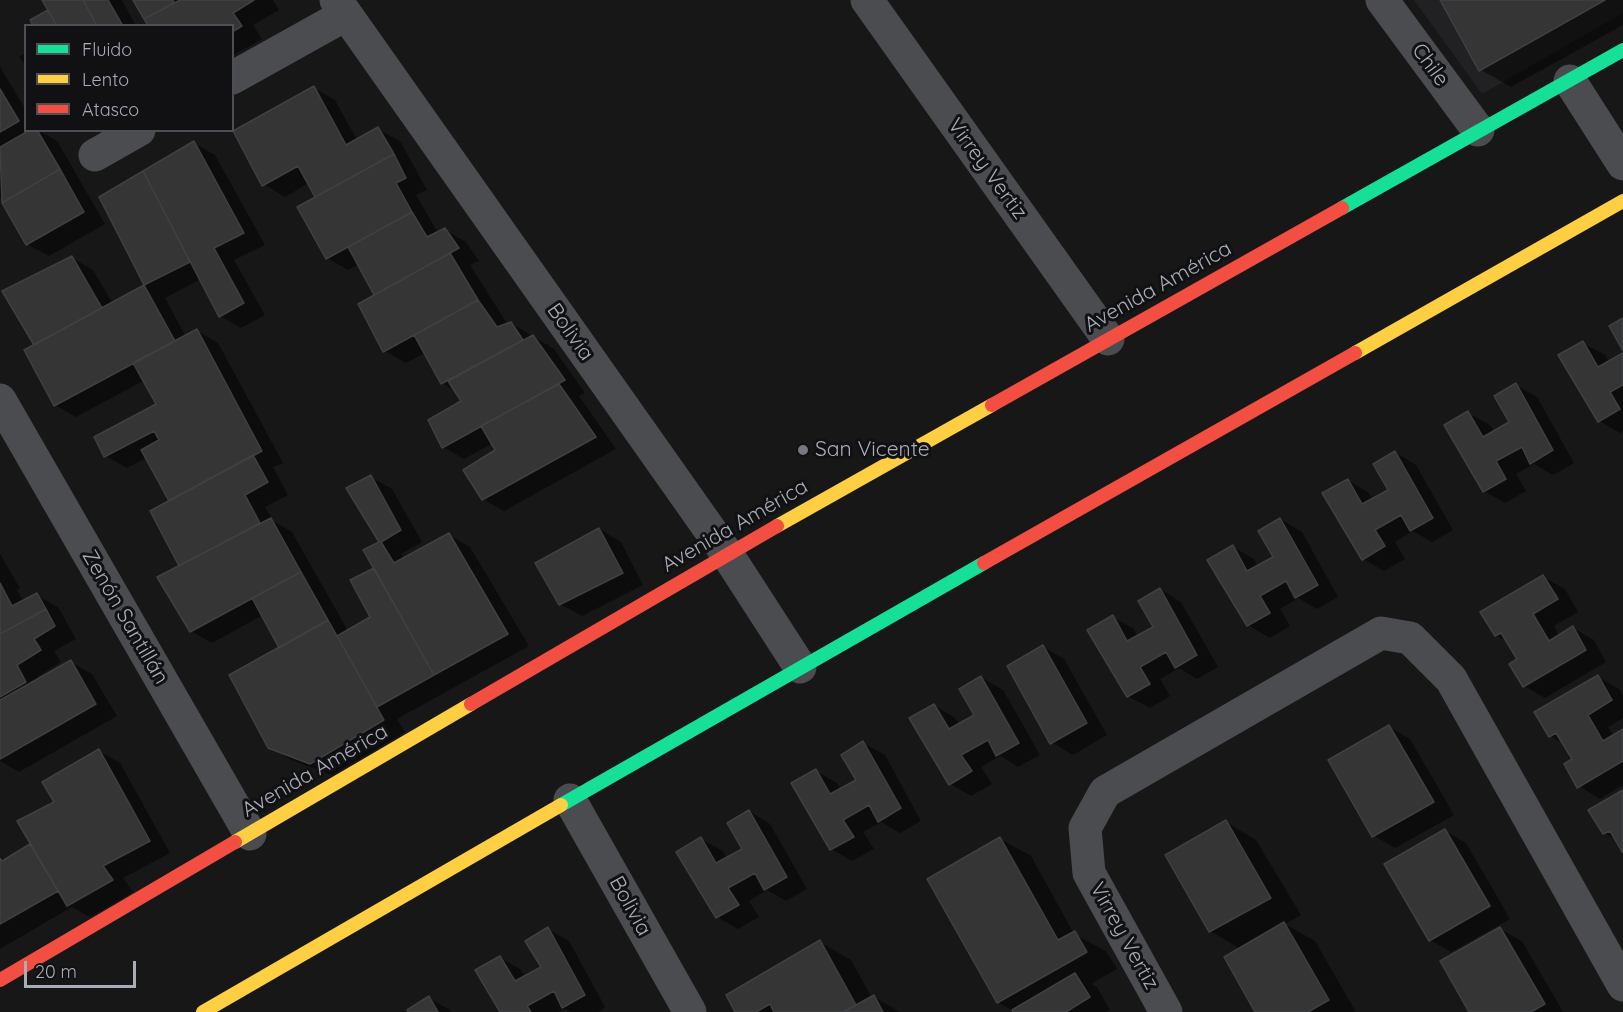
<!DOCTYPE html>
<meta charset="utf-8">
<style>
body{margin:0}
#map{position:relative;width:1623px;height:1012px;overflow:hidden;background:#171717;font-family:Quicksand,sans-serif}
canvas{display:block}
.legend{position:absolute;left:24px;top:24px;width:210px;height:108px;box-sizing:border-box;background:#111113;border:2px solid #4d4f55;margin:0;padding:8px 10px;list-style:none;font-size:18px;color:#a8adb8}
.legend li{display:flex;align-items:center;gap:12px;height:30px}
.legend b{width:30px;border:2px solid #4d4f55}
.scale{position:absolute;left:24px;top:961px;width:112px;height:27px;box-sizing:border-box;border:3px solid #a8adb8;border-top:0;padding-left:8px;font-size:18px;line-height:21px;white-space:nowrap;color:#a8adb8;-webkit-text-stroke:4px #111113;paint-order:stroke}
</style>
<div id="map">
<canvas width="1623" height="1012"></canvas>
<ul class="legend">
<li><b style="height:8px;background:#16e098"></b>Fluido</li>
<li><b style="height:8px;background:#ffcf43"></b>Lento</li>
<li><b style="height:8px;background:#f24e42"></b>Atasco</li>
</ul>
<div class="scale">20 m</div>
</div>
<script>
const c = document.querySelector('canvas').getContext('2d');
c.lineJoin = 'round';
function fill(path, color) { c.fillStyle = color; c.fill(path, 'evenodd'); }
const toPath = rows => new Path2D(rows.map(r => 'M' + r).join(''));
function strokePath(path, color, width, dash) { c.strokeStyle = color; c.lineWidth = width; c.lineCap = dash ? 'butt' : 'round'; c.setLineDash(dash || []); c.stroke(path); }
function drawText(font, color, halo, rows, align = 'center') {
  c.font = font + ' Quicksand,sans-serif'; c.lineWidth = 6; c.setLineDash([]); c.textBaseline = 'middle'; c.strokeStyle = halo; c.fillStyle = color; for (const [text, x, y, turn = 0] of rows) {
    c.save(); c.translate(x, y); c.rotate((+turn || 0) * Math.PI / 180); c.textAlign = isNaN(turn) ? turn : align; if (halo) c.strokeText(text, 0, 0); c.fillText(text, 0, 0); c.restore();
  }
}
fill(toPath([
 [1414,0,1623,0,1623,13,1482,94]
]), '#212123');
fill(toPath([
 [44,0,122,0,136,26,35,26,50,10],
 [135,0,273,0,279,10,253,25,262,39,232,56,232,26,150,26],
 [1441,0,1623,0,1623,25,1511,87,1481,70],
 [26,53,26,67,19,57],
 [0,67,26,110,26,130,38,130,57,141,105,224,49,256,27,244,0,197],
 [314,88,335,100,357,140,378,129,400,141,427,190,416,195,438,233,445,230,466,242,479,261,470,265,508,325,511,323,554,349,585,393,579,396,616,449,504,511,483,499,497,451,493,443,464,459,443,447,463,402,457,392,442,383,425,353,406,363,385,351,376,296,359,264,348,270,327,258,317,198,309,183,285,197,264,184],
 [194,143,215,155,265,245,234,260,265,315,241,328,220,316,201,279,165,298,186,337,197,331,218,343,283,463,273,467,288,495,265,507,273,521,292,532,348,631,372,617,381,542,371,477,392,489,422,542,401,554,404,559,449,535,470,547,529,646,397,719,405,732,332,775,291,760,269,747,281,649,263,615,212,643,191,631,171,501,147,457,127,468,106,456,96,438,158,404,145,380,76,417,55,405,36,345,72,258,93,270,113,304,146,286,101,197],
 [1583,343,1605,355,1609,362,1623,354,1623,431,1620,433,1599,421],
 [1516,385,1537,397,1574,463,1553,475,1534,464,1516,474,1526,491,1505,503,1484,491,1468,413,1490,425,1494,432,1511,423],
 [1395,452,1416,465,1453,530,1432,542,1413,531,1395,542,1405,559,1384,571,1363,559,1348,480,1369,493,1373,500,1390,491],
 [1280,519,1302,532,1338,597,1317,609,1298,598,1280,609,1290,626,1270,638,1248,625,1233,547,1254,559,1258,567,1275,557],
 [599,529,621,542,643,585,582,616,560,604],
 [0,554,20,588,17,590,24,602,36,595,58,607,76,639,54,651,61,662,37,677,39,680,71,662,92,674,117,716,19,772,0,761],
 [1543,577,1565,589,1578,612,1554,626,1559,636,1573,628,1594,640,1606,662,1545,698,1524,686,1519,659,1509,643,1496,635],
 [1160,589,1181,602,1218,667,1197,679,1179,668,1160,679,1170,696,1150,708,1128,696,1113,617,1134,629,1138,637,1155,627],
 [1043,647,1064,659,1107,735,1073,755,1051,742],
 [981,677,1003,690,1040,755,1018,767,1000,756,981,767,992,784,971,796,950,784,934,705,955,718,960,725,977,716],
 [1598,677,1619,689,1623,696,1623,718,1608,727,1614,736,1623,731,1623,785,1600,799,1579,786,1574,760,1564,744,1550,736],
 [1389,727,1410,739,1454,815,1395,848,1373,835],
 [863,743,885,755,921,821,900,833,881,822,863,832,874,849,852,861,831,849,816,771,837,783,841,790,858,781],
 [99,751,120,763,170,853,123,878,133,892,90,917,72,907,0,949,0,856,6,860,32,844,56,802],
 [1623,791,1623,850,1618,841,1604,833],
 [749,811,770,824,807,889,786,901,767,890,749,901,759,917,738,929,717,917,701,839,723,851,727,859,744,849],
 [1226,822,1256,840,1301,915,1285,924,1315,941,1356,1012,1257,1012,1241,949,1210,931],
 [1445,831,1466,843,1510,919,1451,952,1430,940],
 [1000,839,1031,856,1074,934,1106,951,1117,969,1091,984,1097,987,1110,1010,1106,1012,1015,1012,998,1002],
 [548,929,569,941,605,1007,598,1012,571,1012,565,1009,559,1012,502,1012,500,957,521,970,525,977,543,967],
 [1500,929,1522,941,1563,1012,1470,1012],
 [820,942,851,960,872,998,874,997,900,1012,737,1012],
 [429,998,450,1010,451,1012,410,1012]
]), '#0007');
const building = toPath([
 [42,0,83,0,97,26,57,26,42,0],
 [83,0,108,0,123,26,97,26,83,0],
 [133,0,173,0,174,3,144,19,133,0],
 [180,0,254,0,233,13,242,26,232,32,232,26,148,26,144,19,180,0],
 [1440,0,1605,0,1479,71,1440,0],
 [48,10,57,26,33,26,30,20,48,10],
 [314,86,346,145,378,127,394,154,315,197,298,166,262,186,233,131,314,86],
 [0,89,19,121,0,132,0,89],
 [30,130,37,130,60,169,2,203,0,147,30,130],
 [194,141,244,233,214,248,244,303,219,317,143,171,194,141],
 [394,154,406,178,396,183,412,212,326,259,297,207,394,154],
 [60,169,84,212,26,245,2,203,60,169],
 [143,171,190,262,144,285,99,197,143,171],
 [412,212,427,237,445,228,459,248,374,295,348,247,412,212],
 [450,253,478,300,383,352,358,304,450,253],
 [72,256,102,308,34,345,2,291,72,256],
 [144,285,175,341,54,406,24,350,144,285],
 [478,300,497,327,511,322,523,340,441,384,414,335,478,300],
 [1623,318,1623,351,1609,326,1623,318],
 [197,329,262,451,169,501,141,450,159,440,154,431,104,457,94,437,156,404,133,363,197,329],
 [533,335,565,380,442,448,428,420,461,401,448,381,533,335],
 [1583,341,1598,367,1623,353,1623,385,1610,392,1620,409,1598,422,1558,355,1583,341],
 [1516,383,1553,450,1530,464,1522,447,1496,461,1506,479,1483,492,1444,425,1468,411,1483,437,1509,422,1494,396,1516,383],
 [559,384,596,437,482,500,463,470,495,450,481,426,559,384],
 [1395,451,1433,518,1410,531,1401,515,1375,530,1385,546,1362,560,1322,493,1348,479,1362,504,1388,490,1373,464,1395,451],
 [253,455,268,482,245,495,260,523,179,566,150,511,253,455],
 [371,475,401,530,381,542,394,563,449,533,508,634,434,675,363,550,379,542,346,488,371,475],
 [271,518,301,572,190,632,157,577,271,518],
 [1280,518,1318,585,1295,598,1286,581,1260,596,1270,613,1247,626,1207,560,1233,545,1247,571,1273,557,1258,531,1280,518],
 [599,528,623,573,559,605,535,563,599,528],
 [374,568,434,675,377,707,337,636,370,617,350,580,374,568],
 [301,572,328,620,279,648,252,598,301,572],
 [1543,575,1558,599,1533,614,1549,641,1573,626,1586,650,1523,687,1509,664,1517,659,1501,633,1495,636,1480,612,1543,575],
 [0,583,12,606,37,593,46,609,0,634,0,583],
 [1160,588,1197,655,1175,668,1166,652,1140,667,1150,684,1127,697,1087,630,1113,615,1127,641,1153,627,1138,601,1160,588],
 [46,609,55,626,34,639,41,650,17,665,26,682,0,697,0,634,46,609],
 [328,620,384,720,310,764,268,748,229,675,328,620],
 [1043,645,1087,723,1050,744,1007,666,1043,645],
 [71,660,96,704,0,759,0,700,71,660],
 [1598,675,1612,700,1588,715,1603,741,1623,729,1623,761,1577,788,1564,764,1572,759,1556,733,1549,737,1534,712,1598,675],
 [981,676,1019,743,996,756,988,740,961,755,972,771,949,785,909,718,934,704,949,729,974,715,959,689,981,676],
 [1389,725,1434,802,1372,837,1328,760,1389,725],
 [863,741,901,808,878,822,869,805,843,820,854,837,830,850,791,783,816,769,830,794,856,780,841,755,863,741],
 [99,749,150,841,103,866,113,880,67,906,17,821,54,802,42,782,99,749],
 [1623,790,1623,853,1610,831,1603,834,1588,810,1623,790],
 [749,810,787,877,764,890,755,873,728,888,739,905,716,918,676,852,701,837,716,863,742,849,727,823,749,810],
 [1226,820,1271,898,1209,932,1165,855,1226,820],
 [1445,829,1490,906,1429,941,1384,864,1445,829],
 [1000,837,1058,940,1075,931,1087,952,997,1003,927,879,1000,837],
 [30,844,58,891,0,924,0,858,2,861,30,844],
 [1284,922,1329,1000,1308,1012,1255,1012,1224,957,1284,922],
 [548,927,585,995,562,1008,554,991,527,1006,531,1012,500,1012,475,970,500,956,515,981,541,967,525,941,548,927],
 [1500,927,1545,1004,1531,1012,1469,1012,1440,961,1500,927],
 [820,940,856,1005,844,1012,774,1012,770,1004,756,1012,735,1012,726,995,820,940],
 [1075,973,1090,997,1066,1012,1013,1012,1012,1010,1075,973],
 [874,995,883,1012,844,1012,856,1005,874,995],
 [429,996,438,1012,408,1012,407,1010,429,996]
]);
fill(building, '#353536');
strokePath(building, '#3f4043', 1.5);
strokePath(toPath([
 [336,0,727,554,800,667],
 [867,0,1108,339],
 [1382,0,1478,130],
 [232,78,345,15],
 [1570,81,1623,164],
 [95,155,139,130],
 [0,400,250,834],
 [570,800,690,1012],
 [1166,1012,1089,873,1085,828,1105,792,1381,633,1410,638,1451,679,1623,985]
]), '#4b4c50', 33);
strokePath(toPath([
 [1342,208,1623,50],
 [561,805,984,563]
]), '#16e098', 14);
strokePath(toPath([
 [1355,353,1623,201],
 [777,526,992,405],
 [235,842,471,704],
 [203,1012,561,805]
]), '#ffcf43', 14);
strokePath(toPath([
 [992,405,1342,208],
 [984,563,1355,353],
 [471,704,777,526],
 [0,980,235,842]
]), '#f24e42', 14);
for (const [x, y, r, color] of [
 [803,450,6,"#757880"]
]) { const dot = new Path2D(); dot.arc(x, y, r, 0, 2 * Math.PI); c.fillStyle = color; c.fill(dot); strokePath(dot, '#111113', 2); }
drawText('21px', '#a8adb8', '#111113', [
 ["Chile",1430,65,54],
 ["Virrey Vertiz",987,169,54],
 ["Avenida América",1158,287,-29],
 ["Bolivia",570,332,55],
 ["Avenida América",735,526,-30],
 ["Zenón Santillán",125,617,60],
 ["Avenida América",315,771,-30],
 ["Bolivia",630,906,61],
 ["Virrey Vertiz",1124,936,61]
]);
drawText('21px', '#a8adb8', '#111113', [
 ["San Vicente",815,450]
], 'left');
</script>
